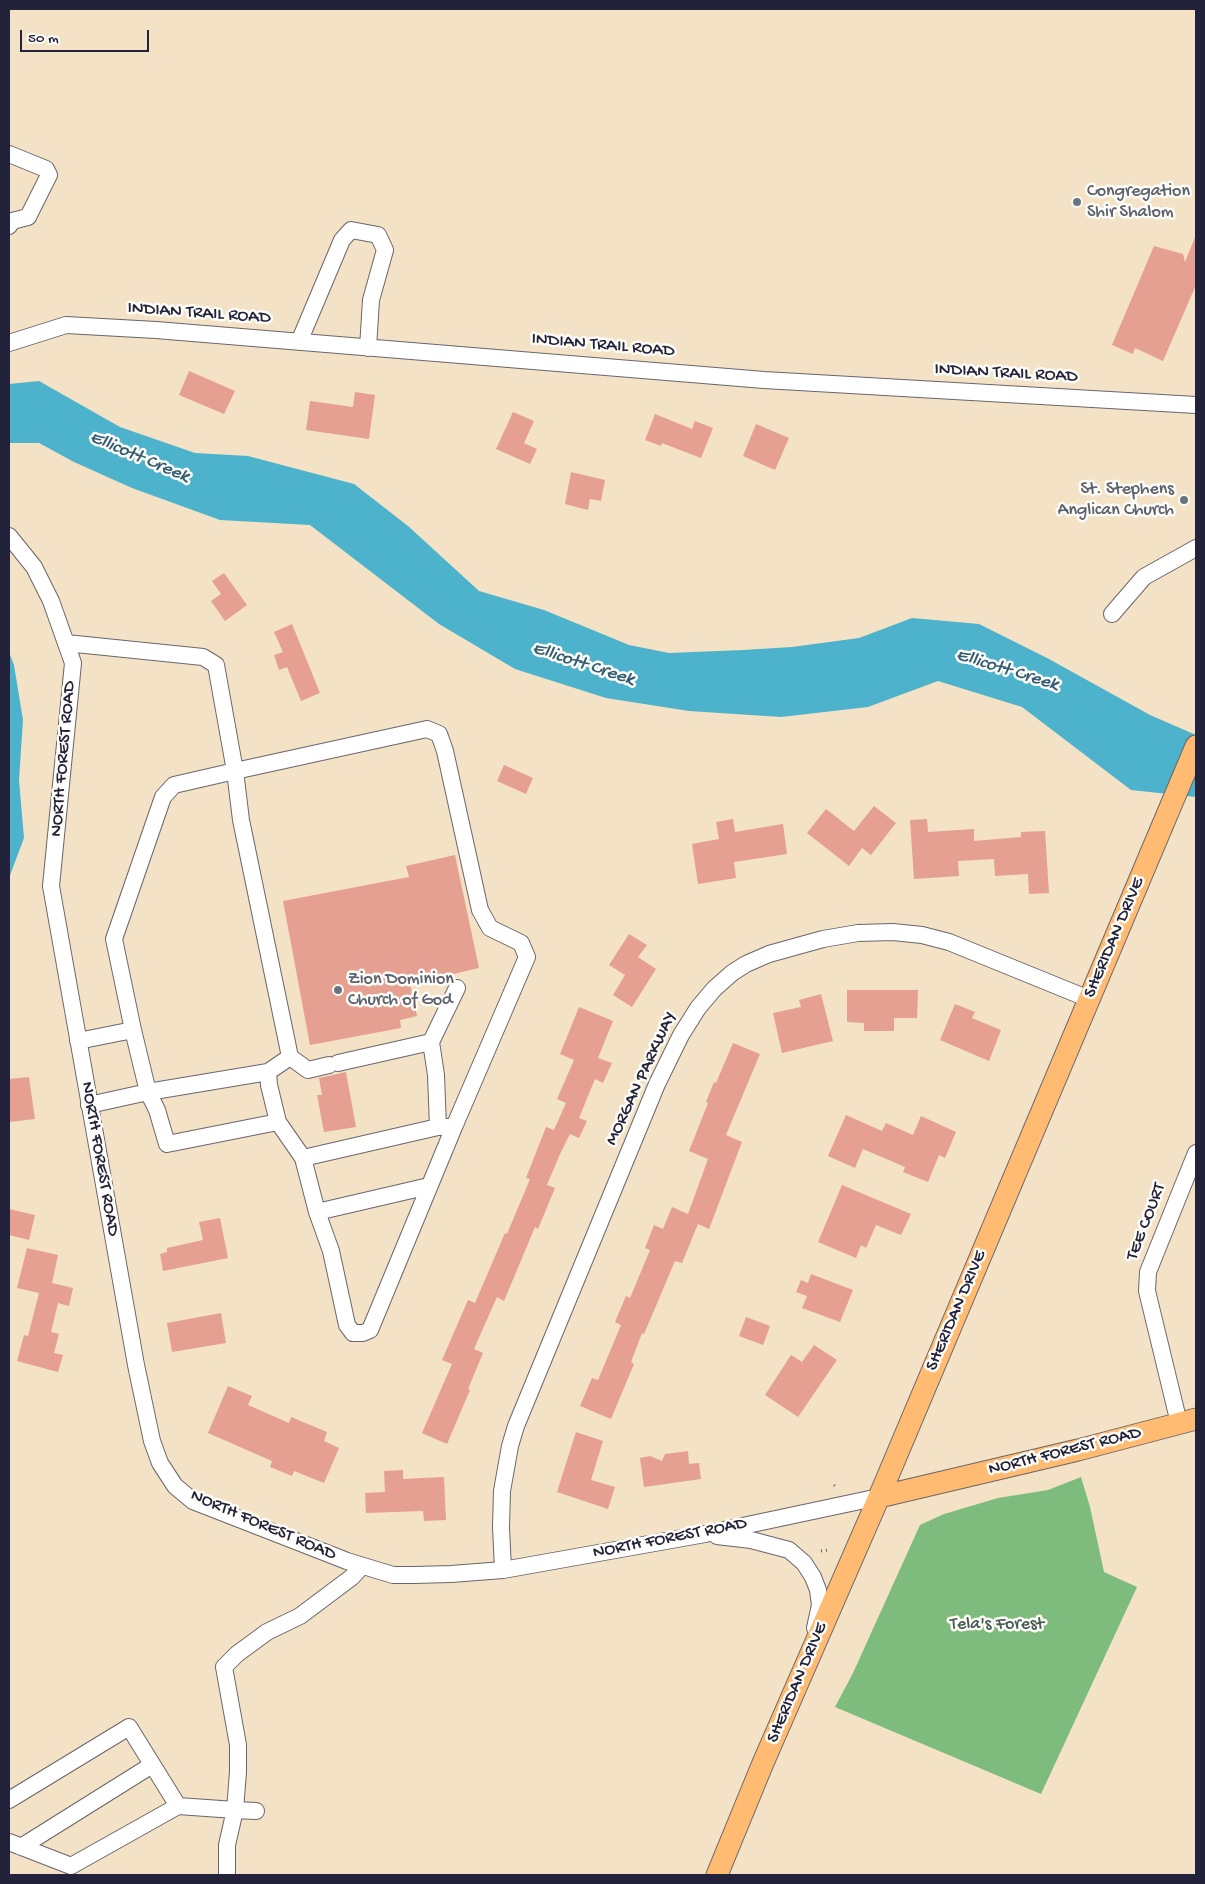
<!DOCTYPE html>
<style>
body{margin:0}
#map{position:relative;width:1205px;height:1884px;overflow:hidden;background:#f3e2c5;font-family:"Gochi Hand",sans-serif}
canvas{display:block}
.frame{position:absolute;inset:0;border:10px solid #22223b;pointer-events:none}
.scale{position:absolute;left:20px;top:30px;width:129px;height:22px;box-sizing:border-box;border:2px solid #22223b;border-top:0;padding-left:6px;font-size:15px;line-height:18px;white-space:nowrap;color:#22223b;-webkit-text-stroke:4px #fdfcf7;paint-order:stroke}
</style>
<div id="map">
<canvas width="1205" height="1884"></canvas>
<div class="frame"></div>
<div class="scale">50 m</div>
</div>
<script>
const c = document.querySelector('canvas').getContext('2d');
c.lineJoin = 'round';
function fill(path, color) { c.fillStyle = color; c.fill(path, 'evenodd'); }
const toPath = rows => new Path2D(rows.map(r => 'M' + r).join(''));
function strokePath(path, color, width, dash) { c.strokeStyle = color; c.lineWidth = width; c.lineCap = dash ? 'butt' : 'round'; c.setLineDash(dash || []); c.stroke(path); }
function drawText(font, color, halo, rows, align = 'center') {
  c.font = font + ' "Gochi Hand",sans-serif'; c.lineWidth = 5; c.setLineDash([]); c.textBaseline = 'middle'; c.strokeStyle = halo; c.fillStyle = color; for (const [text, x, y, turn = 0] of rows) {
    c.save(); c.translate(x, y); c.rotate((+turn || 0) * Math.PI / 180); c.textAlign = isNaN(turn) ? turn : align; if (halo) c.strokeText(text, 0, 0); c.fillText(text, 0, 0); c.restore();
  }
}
fill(toPath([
 [1081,1477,1090,1507,1104,1572,1137,1587,1041,1794,835,1707,853,1673,920,1525,944,1514,998,1498,1048,1490]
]), '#7ebc7d');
fill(toPath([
 [39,381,120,427,195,453,248,456,354,484,408,526,479,591,544,610,629,645,669,653,743,650,792,647,859,638,912,618,979,624,1049,659,1150,715,1196,735,1196,797,1131,790,1022,707,938,681,868,707,781,717,689,711,606,698,515,669,439,624,310,525,220,520,132,488,74,462,39,443,9,443,9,384],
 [9,652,14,665,23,720,19,780,24,838,9,878]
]), '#4db2cc');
fill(toPath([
 [1196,235,1196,285,1163,361,1135,348,1133,354,1112,345,1154,246,1183,254,1185,262],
 [189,371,235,391,224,414,179,395],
 [355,392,375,395,369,439,306,430,310,401,353,407],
 [513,412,534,421,524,443,537,449,530,464,496,449],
 [655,414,692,429,695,421,713,428,701,458,662,443,661,446,645,440],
 [756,424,789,438,775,470,743,456],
 [571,472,605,480,601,501,590,499,588,510,565,504],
 [224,573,247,605,225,621,211,601,221,594,212,581],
 [292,624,320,693,301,701,287,667,279,670,274,655,283,652,274,632],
 [504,765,533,778,526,794,497,781],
 [874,806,896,823,871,855,862,848,849,866,807,833,826,809,854,831],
 [733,819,735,832,783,824,787,854,734,862,736,878,698,884,692,844,719,839,716,822],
 [927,819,928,832,974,829,974,841,1021,837,1021,832,1045,831,1049,893,1029,894,1028,874,995,876,994,859,958,861,959,876,914,879,910,820],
 [455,855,479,968,410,984,417,1016,400,1020,401,1028,310,1045,283,901,409,877,406,866],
 [629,934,647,945,638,957,656,969,632,1007,613,995,625,975,609,965],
 [847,990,918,990,917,1018,894,1018,894,1031,864,1031,864,1023,847,1022],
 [821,994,833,1041,782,1053,773,1013,801,1007,799,1000],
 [955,1004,975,1012,972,1018,1001,1030,989,1061,940,1040],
 [579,1007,613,1021,598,1058,612,1063,603,1083,595,1079,579,1118,587,1121,579,1138,570,1134,560,1154,547,1185,555,1188,538,1229,535,1227,504,1301,497,1297,474,1349,483,1353,468,1389,470,1390,447,1444,422,1433,452,1364,442,1360,468,1300,475,1303,505,1233,507,1234,530,1179,526,1178,546,1127,554,1130,566,1103,557,1099,574,1060,560,1054],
 [733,1043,760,1054,726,1135,742,1142,709,1229,698,1224,682,1263,675,1261,644,1334,642,1333,631,1362,634,1364,611,1419,580,1406,592,1378,598,1380,621,1325,615,1322,626,1296,630,1298,650,1250,645,1248,654,1225,663,1229,672,1207,688,1214,708,1159,689,1151,708,1103,706,1102,714,1082,716,1083],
 [346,1072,356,1127,324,1132,317,1095,322,1095,319,1078],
 [29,1077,35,1119,9,1122,9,1079],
 [846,1115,882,1131,886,1123,913,1135,921,1116,956,1132,945,1158,939,1155,928,1182,903,1172,905,1167,863,1149,855,1168,828,1156],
 [842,1185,911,1214,901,1235,876,1225,866,1248,861,1245,856,1258,818,1242],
 [9,1209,35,1215,29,1240,9,1235],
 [220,1218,228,1258,163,1271,160,1254,167,1252,167,1248,203,1240,199,1222],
 [27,1248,58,1255,52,1283,73,1288,69,1306,58,1303,51,1332,59,1334,54,1353,63,1355,58,1372,17,1361,24,1335,28,1336,39,1293,17,1288],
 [811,1274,853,1290,840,1322,802,1308,807,1296,796,1292,801,1280,808,1283],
 [221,1313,226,1343,172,1352,167,1323],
 [746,1317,770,1326,763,1345,739,1336],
 [814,1345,837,1360,798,1417,765,1395,791,1355,802,1362],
 [228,1386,252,1396,248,1405,289,1423,291,1417,327,1432,324,1441,339,1448,324,1483,294,1471,292,1476,270,1467,272,1461,208,1433],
 [576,1432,603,1441,591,1480,615,1487,608,1509,557,1492],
 [688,1451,689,1464,699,1463,701,1479,644,1487,640,1458,650,1456,662,1461,665,1454],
 [403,1470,403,1479,444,1477,446,1520,424,1521,423,1511,366,1513,365,1493,385,1492,384,1471]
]), '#e5a092');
const minor = toPath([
 [9,154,46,169,49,175,28,217,12,221,9,226],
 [299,342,342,240,351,230,378,235,385,250,371,300,368,348],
 [9,343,66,325,156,330,764,380,1196,405],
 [9,536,34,567,51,601,73,663,51,886,136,1365,152,1441,160,1463,175,1486,193,1501,347,1561,393,1575,414,1575,451,1574,503,1570,705,1534,879,1497],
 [1112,614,1144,577,1196,548],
 [66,643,203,657,216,665,235,771,427,729,439,734,445,751,480,910,490,928,521,943,527,957,454,1127,438,1127,303,1158,278,1122,167,1144,157,1110,148,1092,133,1030,114,939,163,797,174,785,235,771,241,820,290,1057,268,1072,269,1085,278,1122],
 [78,1041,133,1030],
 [431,1042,457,988],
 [290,1057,308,1070,329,1065],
 [338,1063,431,1042,436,1075,438,1127],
 [89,1105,148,1092,268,1072],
 [303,1158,317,1212,331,1251,347,1325,353,1333,363,1333,370,1330,454,1127],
 [317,1212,429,1186],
 [1179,1423,1147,1291,1148,1272,1196,1153],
 [717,1536,751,1540,789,1550,804,1563,813,1577,818,1590,820,1605,815,1628],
 [503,1570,501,1527,502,1491,510,1446,516,1426,657,1084,681,1035,698,1008,714,989,732,973,746,964,769,954,823,939,858,933,893,932,922,935,949,942,1089,999],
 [9,1800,129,1727,178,1806,71,1866,9,1842],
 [178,1806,235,1810,238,1772,238,1745,224,1667,237,1654,267,1632,300,1616,352,1577,362,1566],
 [21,1847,152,1765],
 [227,1875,227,1845,235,1810,256,1811]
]);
const major = toPath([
 [879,1497,1078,1450,1196,1419],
 [717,1875,763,1763,879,1497,1196,746]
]);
strokePath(minor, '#6b656b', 18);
strokePath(major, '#6b656b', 23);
strokePath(toPath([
 [834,1485,835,1486],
 [821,1551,828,1550]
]), '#6b656b', 3, [1, 4]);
strokePath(minor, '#fff', 16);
strokePath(major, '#ffbb71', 21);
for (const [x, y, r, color] of [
 [1077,202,5,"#6b7280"],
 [1184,500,5,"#6b7280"],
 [338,990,5,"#6b7280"]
]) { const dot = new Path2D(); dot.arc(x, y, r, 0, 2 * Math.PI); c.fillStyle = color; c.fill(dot); strokePath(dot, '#fdfcf7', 2); }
drawText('18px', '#5b616d', '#fdfcf7', [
 ["Congregation",1087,192],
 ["Shir Shalom",1087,213],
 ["St. Stephens",1174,490,"right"],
 ["Anglican Church",1174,511,"right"],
 ["Zion Dominion",348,980],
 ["Church of God",348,1001]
], 'left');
drawText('18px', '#22223b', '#fdfcf7', [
 ["INDIAN TRAIL ROAD",199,314,4],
 ["INDIAN TRAIL ROAD",603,346,5],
 ["INDIAN TRAIL ROAD",1006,374,3],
 ["NORTH FOREST ROAD",64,759,-85],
 ["SHERIDAN DRIVE",1115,938,-67],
 ["MORGAN PARKWAY",642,1079,-65],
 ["NORTH FOREST ROAD",99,1159,80],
 ["TEE COURT",1147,1222,-69],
 ["SHERIDAN DRIVE",957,1311,-67],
 ["NORTH FOREST ROAD",1065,1452,-14],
 ["NORTH FOREST ROAD",263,1526,23],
 ["NORTH FOREST ROAD",670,1539,-11],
 ["SHERIDAN DRIVE",798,1683,-67]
]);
drawText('18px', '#475a55', '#fdfcf7', [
 ["Tela's Forest",997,1625]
]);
drawText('italic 19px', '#335c75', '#fdfcf7', [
 ["Ellicott Creek",139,458,23],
 ["Ellicott Creek",583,665,18],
 ["Ellicott Creek",1007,671,17]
]);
</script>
